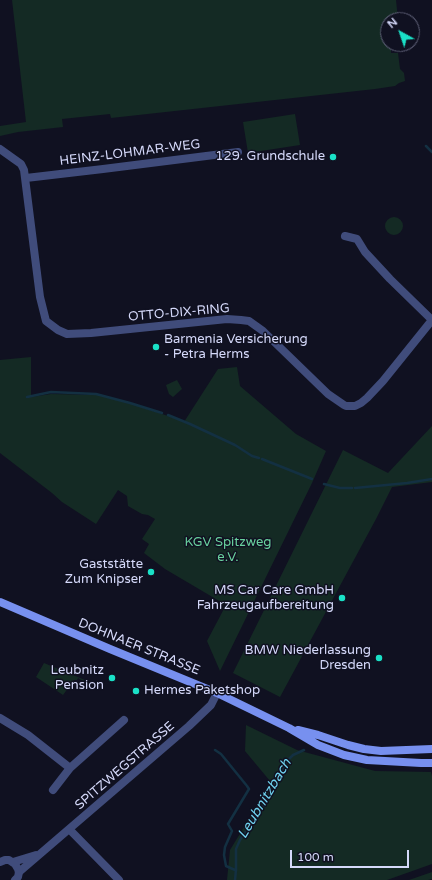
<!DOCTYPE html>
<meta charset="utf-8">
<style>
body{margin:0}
#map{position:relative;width:432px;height:880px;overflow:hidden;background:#101121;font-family:"Varela Round",sans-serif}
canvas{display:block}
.north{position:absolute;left:380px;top:12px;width:40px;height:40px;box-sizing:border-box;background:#101121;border:1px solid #5f6178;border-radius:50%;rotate:320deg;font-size:11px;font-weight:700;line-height:16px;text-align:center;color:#d5d9fa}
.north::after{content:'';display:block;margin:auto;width:14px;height:18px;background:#1ae1c7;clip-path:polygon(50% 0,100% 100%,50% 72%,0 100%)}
.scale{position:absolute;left:290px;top:850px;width:119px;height:18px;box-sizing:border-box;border:2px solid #d5d9fa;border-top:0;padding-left:5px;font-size:12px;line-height:14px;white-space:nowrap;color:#d5d9fa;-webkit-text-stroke:3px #101121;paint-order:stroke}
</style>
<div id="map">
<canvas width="432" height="880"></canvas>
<div class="north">N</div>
<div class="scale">100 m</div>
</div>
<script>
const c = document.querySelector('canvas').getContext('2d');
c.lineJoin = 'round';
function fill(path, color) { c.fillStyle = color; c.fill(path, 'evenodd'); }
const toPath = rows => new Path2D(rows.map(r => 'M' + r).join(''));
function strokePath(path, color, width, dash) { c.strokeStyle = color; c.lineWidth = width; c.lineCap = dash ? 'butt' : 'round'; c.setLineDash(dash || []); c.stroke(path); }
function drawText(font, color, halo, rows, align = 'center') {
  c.font = font + ' "Varela Round",sans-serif'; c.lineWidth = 3; c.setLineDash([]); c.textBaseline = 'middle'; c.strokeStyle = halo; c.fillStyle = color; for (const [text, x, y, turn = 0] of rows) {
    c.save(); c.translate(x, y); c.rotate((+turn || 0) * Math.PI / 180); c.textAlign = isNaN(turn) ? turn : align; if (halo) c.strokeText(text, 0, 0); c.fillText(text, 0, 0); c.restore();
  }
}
fill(toPath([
 [12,0,396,0,398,20,388,20,388,44,397,44,397,47,391,48,391,53,398,53,400,69,404,73,405,81,399,83,395,86,375,89,111,118,110,114,62,119,63,127,18,132,0,136,0,126,26,122],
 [295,114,300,145,248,153,243,122],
 '385 226a9 9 0 1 1 18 0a9 9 0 1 1-18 0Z',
 [31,357,31,397,51,394,98,395,129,403,174,418,184,422,218,369,237,367,240,386,296,434,326,451,312,483,220,671,207,641,226,605,165,569,144,553,149,544,142,539,155,519,148,515,142,514,128,506,127,496,118,490,96,524,62,502,52,493,0,453,0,360],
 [177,380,182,389,173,397,169,394,166,385],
 [432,426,432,482,392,487,376,519,280,697,233,673,343,450,388,473],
 [44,663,85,680,83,681,78,678,77,680,74,680,63,695,36,677],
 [246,725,297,750,375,771,431,772,432,776,432,864,387,880,227,880,230,850,260,801,270,781,245,751],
 [432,872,432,879,428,880,409,880]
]), '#142a24');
strokePath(toPath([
 [426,146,432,152],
 [27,397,51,392,96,394,130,403,162,413],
 [168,415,190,424,235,445,252,456,259,458],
 [262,459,312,479],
 [324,484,340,488,352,488],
 [355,488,407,483,432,479],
 [215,750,221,754,247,786,249,789,228,824,232,831,225,847,224,855,226,866,235,870],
 [235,880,236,870,236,849,240,840,266,802,286,762,293,755,304,750]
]), '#133042', 2.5);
strokePath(toPath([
 [0,149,21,164,24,170,40,297,46,321,58,330,67,334,91,333,227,319,241,320,249,321,263,331,328,394,344,405,346,406,355,406,361,403,367,398,383,381,432,320],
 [26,178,103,169,238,152],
 [345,236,357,239,365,252,390,279,432,320],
 [0,718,28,735,70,768],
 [53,790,70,768,124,720],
 [69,829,119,880],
 [13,862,36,855],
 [19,872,189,726,211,705,217,693]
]), '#404c7b', 8);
strokePath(toPath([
 [0,862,5,860,9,860,15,864,18,869,19,872,18,877,15,880]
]), '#404c7b', 8);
strokePath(toPath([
 [0,602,110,649,217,693,289,728,318,745,344,755,367,760,421,763,432,763],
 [298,730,318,735,348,745,364,749,381,751,432,749]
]), '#7790ef', 8);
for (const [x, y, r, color] of [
 [333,157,4,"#1ae1c7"],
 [156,347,4,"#1ae1c7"],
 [151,572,4,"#1ae1c7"],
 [342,598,4,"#1ae1c7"],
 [379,658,4,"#1ae1c7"],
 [112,678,4,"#1ae1c7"],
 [136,691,4,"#1ae1c7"]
]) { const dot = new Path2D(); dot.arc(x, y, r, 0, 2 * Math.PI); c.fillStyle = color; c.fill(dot); strokePath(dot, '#101121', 1.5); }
drawText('13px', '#d5d9fa', '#101121', [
 ["HEINZ-LOHMAR-WEG",130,153,-7],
 ["OTTO-DIX-RING",179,313,-5],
 ["DOHNAER STRASSE",139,647,22],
 ["SPITZWEGSTRASSE",125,766,-41]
]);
drawText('13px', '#d5d9fa', '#101121', [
 ["129. Grundschule",325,157],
 ["Barmenia Versicherung",164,340,"left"],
 ["- Petra Herms",164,355,"left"],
 ["Gaststätte",143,565],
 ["Zum Knipser",143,580],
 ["MS Car Care GmbH",334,591],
 ["Fahrzeugaufbereitung",334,606],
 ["BMW Niederlassung",371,651],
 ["Dresden",371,666],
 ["Leubnitz",104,671],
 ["Pension",104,686],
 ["Hermes Paketshop",144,691,"left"]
], 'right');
drawText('13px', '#69d29f', '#101121', [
 ["KGV Spitzweg",228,543],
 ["e.V.",228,558]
]);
drawText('italic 14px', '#6fd1ee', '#101121', [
 ["Leubnitzbach",265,799,-59]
]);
</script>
